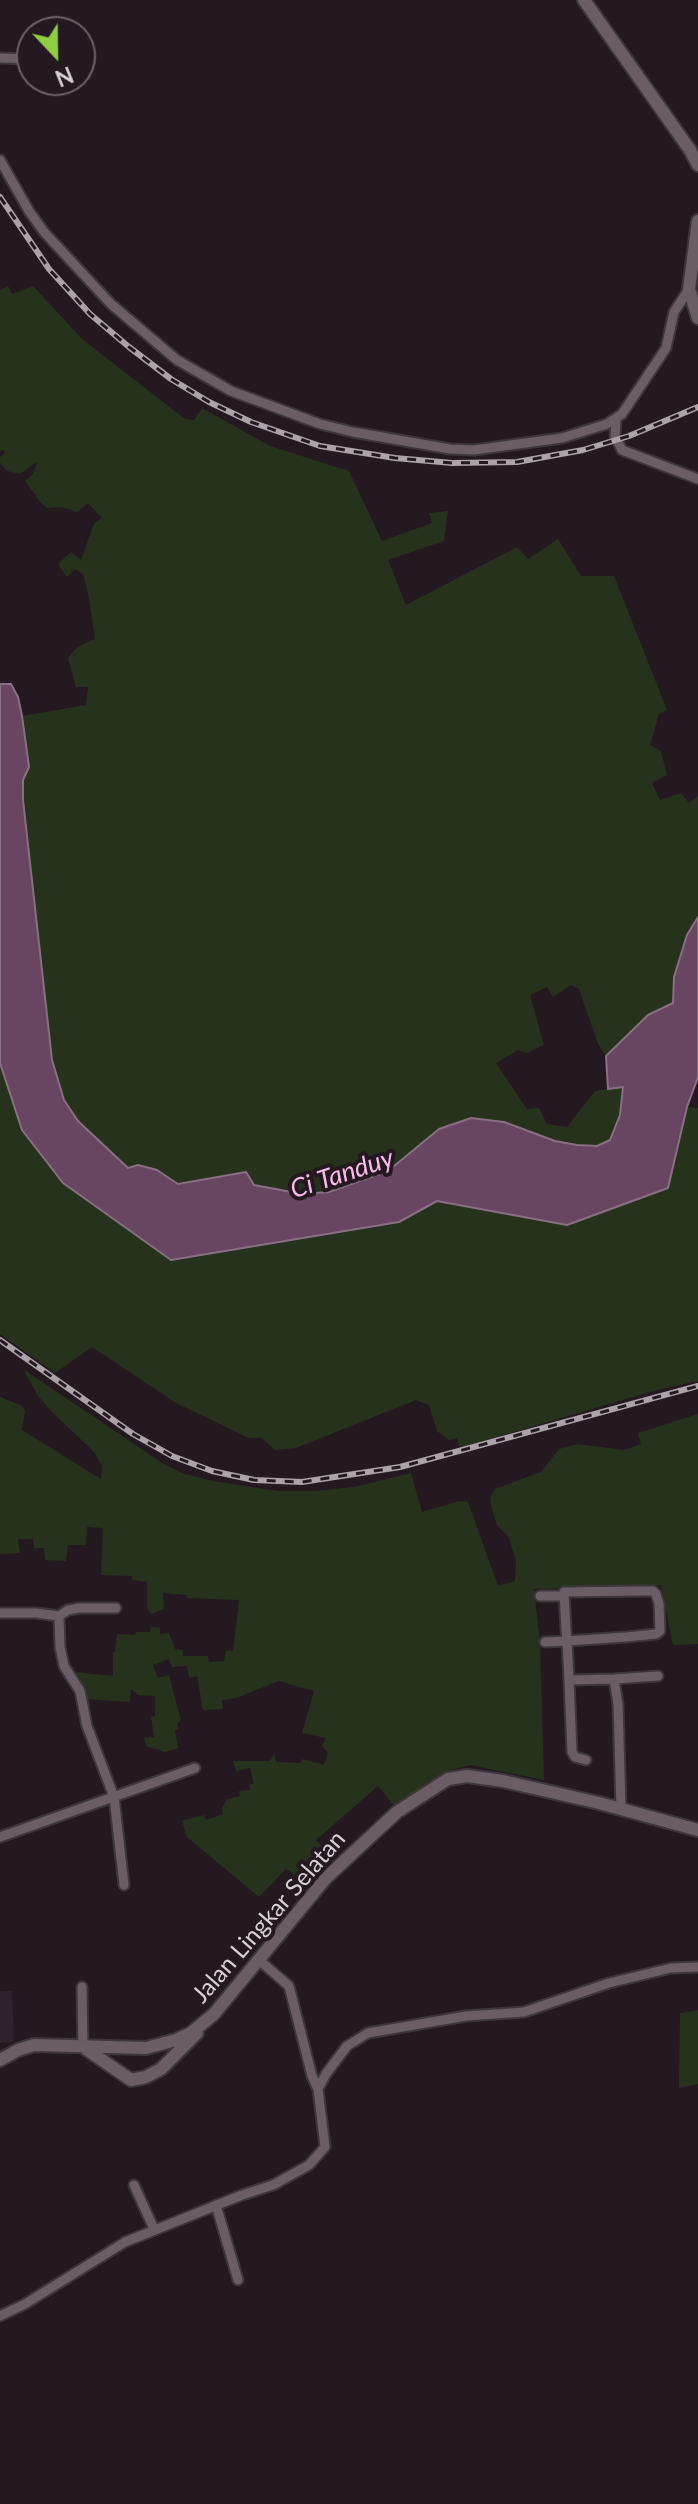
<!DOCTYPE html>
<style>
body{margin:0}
#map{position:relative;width:698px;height:2504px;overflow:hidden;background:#241921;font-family:Lato,sans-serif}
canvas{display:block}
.north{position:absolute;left:16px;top:16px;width:80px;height:80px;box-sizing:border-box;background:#241921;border:2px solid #6c6269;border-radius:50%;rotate:158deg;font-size:22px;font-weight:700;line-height:32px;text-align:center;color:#d7d0d5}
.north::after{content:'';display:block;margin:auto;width:28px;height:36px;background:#8fcd42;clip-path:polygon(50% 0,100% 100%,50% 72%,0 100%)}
</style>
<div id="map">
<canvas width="698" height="2504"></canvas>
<div class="north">N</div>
</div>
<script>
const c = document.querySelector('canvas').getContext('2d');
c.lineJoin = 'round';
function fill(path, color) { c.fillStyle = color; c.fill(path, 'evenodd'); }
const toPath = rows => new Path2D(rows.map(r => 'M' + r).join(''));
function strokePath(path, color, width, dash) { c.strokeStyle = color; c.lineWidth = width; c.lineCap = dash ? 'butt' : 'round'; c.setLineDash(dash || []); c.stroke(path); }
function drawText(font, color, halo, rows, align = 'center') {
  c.font = font + ' Lato,sans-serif'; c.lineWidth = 8; c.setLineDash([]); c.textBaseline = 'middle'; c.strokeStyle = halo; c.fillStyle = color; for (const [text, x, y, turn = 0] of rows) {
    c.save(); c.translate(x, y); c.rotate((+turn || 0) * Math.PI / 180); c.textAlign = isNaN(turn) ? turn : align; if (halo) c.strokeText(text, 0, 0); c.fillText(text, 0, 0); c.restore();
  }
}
fill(toPath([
 [0,1991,12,1991,14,2042,0,2043]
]), '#30222d');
fill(toPath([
 [8,286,12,294,33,286,82,339,185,419,194,420,202,408,270,446,349,471,382,541,432,523,429,513,448,511,444,541,388,560,406,605,517,547,528,559,558,539,581,576,614,576,667,710,659,714,650,745,661,751,667,775,652,783,660,800,681,793,689,803,698,796,698,917,687,935,674,977,673,1003,648,1015,606,1056,598,1044,579,989,571,985,553,997,547,987,530,995,544,1045,527,1053,518,1050,496,1063,527,1109,539,1108,547,1124,567,1127,595,1091,623,1086,620,1115,610,1140,597,1146,578,1145,555,1141,504,1122,414,1151,388,1171,364,1181,329,1192,302,1194,253,1185,246,1172,178,1184,157,1170,128,1168,78,1121,64,1100,52,1060,23,800,23,780,29,767,22,716,86,705,88,687,76,687,68,658,77,647,95,639,88,593,83,574,75,569,67,577,58,564,71,552,81,560,94,524,102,518,88,503,77,512,62,507,47,508,41,503,25,481,32,475,38,461,20,474,7,471,0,463,0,457,5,453,4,450,0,451,0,290],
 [0,1063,22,1130,171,1260,399,1222,437,1201,567,1225,668,1188,687,1107,698,1108,698,1381,653,1391,460,1448,457,1438,449,1440,437,1431,429,1405,416,1400,296,1448,275,1450,262,1438,249,1438,176,1403,92,1347,55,1373,0,1334],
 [23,1369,162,1463,182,1473,212,1481,278,1491,315,1491,354,1487,411,1473,422,1512,459,1501,468,1502,498,1586,515,1581,516,1561,509,1538,497,1525,491,1505,490,1498,495,1489,541,1472,559,1449,577,1444,625,1450,641,1444,638,1433,698,1414,698,1644,673,1645,661,1585,534,1589,540,1642,544,1780,470,1765,450,1770,395,1807,378,1786,316,1840,329,1853,307,1884,286,1869,259,1897,187,1837,182,1821,204,1815,206,1820,223,1814,222,1808,227,1799,240,1796,239,1791,250,1790,249,1785,254,1783,250,1768,236,1771,233,1761,270,1761,274,1754,276,1762,301,1763,302,1759,324,1765,328,1753,322,1746,326,1738,302,1733,314,1691,279,1681,236,1698,222,1700,223,1709,203,1710,197,1676,189,1678,187,1666,172,1667,169,1659,153,1665,158,1678,169,1675,181,1721,177,1724,179,1729,175,1730,178,1748,165,1752,146,1746,144,1738,154,1737,151,1717,155,1716,155,1696,138,1695,131,1689,130,1702,86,1699,86,1688,73,1672,113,1676,113,1652,115,1652,117,1634,135,1635,136,1632,150,1632,151,1627,160,1628,160,1634,169,1633,175,1649,183,1650,183,1656,208,1656,209,1662,224,1661,226,1650,233,1651,239,1600,187,1598,187,1595,163,1593,164,1609,151,1614,147,1608,147,1582,132,1580,132,1576,101,1575,103,1528,87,1527,86,1545,68,1545,66,1561,45,1560,44,1548,34,1548,33,1539,18,1539,20,1553,0,1554,0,1397,21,1405,25,1410,22,1430,101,1479,102,1466,94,1452,52,1412,38,1396],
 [698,2010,698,2084,679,2088,680,2013]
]), '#27321d');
const water = toPath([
 [0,684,11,684,18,697,22,716,29,767,23,780,23,800,52,1060,64,1100,78,1121,128,1168,138,1165,157,1170,178,1184,246,1172,254,1185,302,1194,329,1192,388,1171,439,1129,471,1118,504,1122,555,1141,577,1145,597,1146,610,1140,620,1115,623,1087,608,1089,606,1056,648,1015,673,1003,674,977,687,935,698,917,698,1077,687,1107,668,1188,567,1225,437,1201,399,1222,171,1260,63,1183,22,1130,0,1063,0,684]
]);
fill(water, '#684560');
strokePath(water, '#896f83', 2);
const minor = toPath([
 [0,58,29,59],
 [0,160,29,211,44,232,111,304,177,360,231,391,320,424,353,432,450,449,474,450,562,438,607,424,622,414,666,348,674,312,689,289],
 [616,420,615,436,622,450,698,479],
 [540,1596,564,1596],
 [0,1613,36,1613,59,1616,60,1647,64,1666,80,1691,87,1726,114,1797,124,1885],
 [59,1616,68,1610,79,1608,116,1608],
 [545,1642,567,1641,626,1637,656,1634,660,1631,659,1604,656,1594,653,1591,640,1591,564,1592,566,1630,567,1641,569,1680,614,1679,618,1704,621,1809],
 [614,1679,658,1676],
 [569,1680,572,1752,575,1757,586,1760],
 [0,1837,195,1768],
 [259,1960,289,1986,312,2076,318,2089],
 [82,1987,83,2047],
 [134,2185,154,2229],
 [216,2205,238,2280],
 [0,2316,25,2304,125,2242,242,2195,273,2185,309,2165,325,2147,318,2089,326,2074,347,2046,368,2033,466,2016,524,2012,609,1983,671,1968,698,1967]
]);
const tertiary = toPath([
 [584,0,690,150,698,165],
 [698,221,689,289,698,318],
 [86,2049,131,2080,146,2077,161,2069,197,2033],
 [0,2060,18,2050,34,2045,146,2048,176,2040,191,2033,214,2014,326,1878,397,1812,448,1779,467,1776,503,1781,599,1803,698,1830]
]);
strokePath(minor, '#3d363b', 13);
strokePath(tertiary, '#3d363b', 16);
strokePath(minor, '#6a5d66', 9);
strokePath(tertiary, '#6a5d66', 12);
const rail = toPath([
 [0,197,49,269,90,314,129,347,171,379,209,402,251,422,320,446,395,458,452,463,517,462,583,450,629,436,698,407],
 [0,1340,133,1434,172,1456,212,1471,254,1480,302,1482,400,1467,698,1386]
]);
strokePath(rail, '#aba3a9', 6);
strokePath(rail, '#241921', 3, [9]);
drawText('24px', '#d7d0d5', '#241921', [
 ["Jalan Lingkar Selatan",269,1917,-49]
]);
drawText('italic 26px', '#f9bcea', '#241921', [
 ["Ci Tanduy",342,1174,-18]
]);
</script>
